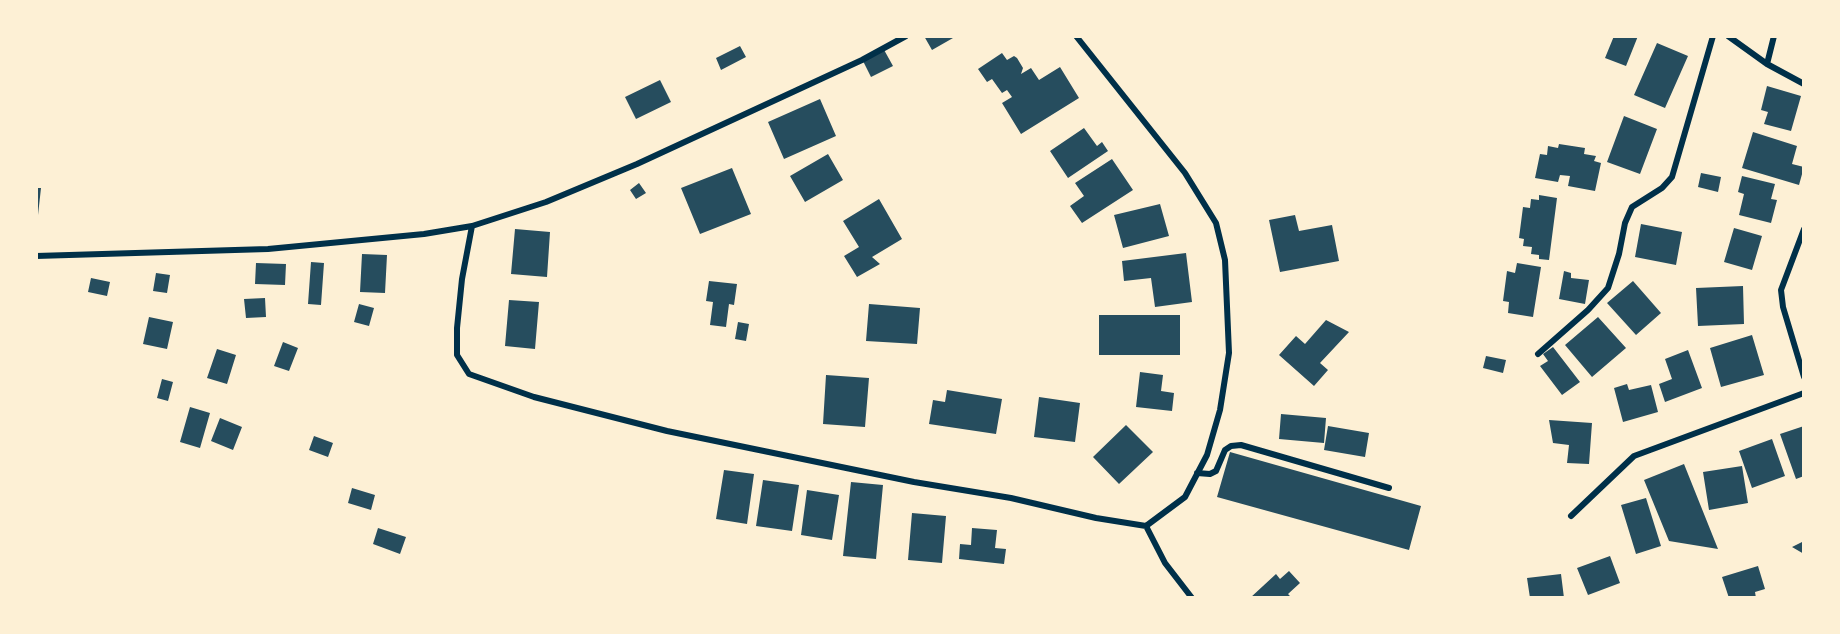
<!DOCTYPE html>
<style>
body{margin:0}
#map{position:relative;width:1840px;height:634px;overflow:hidden;background:#fdf0d5;font-family:"Varela Round",sans-serif}
canvas{display:block}
.frame{position:absolute;inset:0;border:38px solid #fdf0d5;pointer-events:none}
</style>
<div id="map">
<canvas width="1840" height="634"></canvas>
<div class="frame"></div>
</div>
<script>
const c = document.querySelector('canvas').getContext('2d');
c.lineJoin = 'round';
function fill(path, color) { c.fillStyle = color; c.fill(path, 'evenodd'); }
const toPath = rows => new Path2D(rows.map(r => 'M' + r).join(''));
function strokePath(path, color, width, dash) { c.strokeStyle = color; c.lineWidth = width; c.lineCap = dash ? 'butt' : 'round'; c.setLineDash(dash || []); c.stroke(path); }
fill(toPath([
 [924,36,952,36,953,38,932,50],
 [1614,36,1638,36,1626,66,1605,58],
 [1657,43,1688,56,1665,108,1634,95],
 [740,46,746,57,721,70,716,58],
 [883,48,893,66,871,77,862,59],
 [1002,53,1007,60,1014,56,1017,58,1023,68,1021,74,1031,68,1039,80,1060,67,1079,98,1021,134,1002,103,1012,97,1007,90,1002,93,992,79,987,82,978,69],
 [660,80,671,102,636,119,625,97],
 [1767,86,1801,96,1791,131,1764,124,1768,112,1761,110],
 [820,99,836,136,784,159,768,122],
 [1624,116,1657,129,1640,174,1607,162],
 [1084,128,1097,146,1102,142,1108,151,1068,178,1050,151],
 [1753,132,1797,146,1792,164,1804,167,1799,185,1742,168],
 [1559,144,1585,148,1584,154,1596,156,1594,161,1601,163,1595,191,1568,186,1570,176,1560,175,1558,182,1535,178,1540,154,1547,155,1548,146,1558,148],
 [828,154,843,180,805,202,790,176],
 [1112,159,1133,190,1082,223,1070,206,1084,196,1075,183],
 [732,168,751,214,700,234,681,188],
 [1701,173,1721,177,1718,192,1698,187],
 [1742,176,1775,184,1771,199,1777,200,1771,223,1739,215,1744,194,1738,192],
 [639,183,646,193,636,199,630,190],
 [36,188,41,188,38,215,36,215],
 [1539,195,1557,198,1549,260,1539,259,1539,255,1531,254,1532,247,1523,246,1524,239,1519,238,1523,207,1530,208,1531,199,1539,200],
 [879,199,902,239,872,257,880,264,857,277,844,256,859,247,843,221],
 [1160,204,1169,236,1123,248,1114,215],
 [1295,215,1299,231,1332,225,1339,261,1280,272,1269,220],
 [1641,224,1682,232,1676,265,1635,257],
 [1734,228,1762,236,1752,270,1724,262],
 [515,229,550,232,547,277,511,274],
 [1186,253,1192,302,1155,307,1151,278,1124,281,1122,261],
 [362,254,387,255,385,293,360,292],
 [311,262,324,263,321,305,308,304],
 [256,263,286,264,285,285,255,284],
 [1517,263,1541,267,1533,317,1508,313,1509,302,1503,301,1507,271,1515,273],
 [1564,271,1571,273,1571,278,1589,280,1585,304,1559,299],
 [156,273,170,275,167,293,153,291],
 [91,278,110,282,107,296,88,292],
 [709,281,737,284,734,305,729,304,726,327,710,325,713,302,706,301],
 [1633,281,1661,313,1636,335,1607,303],
 [1743,286,1744,324,1698,326,1696,288],
 [265,298,266,317,246,318,244,299],
 [509,300,539,302,535,349,505,346],
 [359,304,374,308,369,326,354,322],
 [869,304,920,308,917,344,866,341],
 [1099,315,1180,315,1180,355,1099,355],
 [149,317,173,322,167,349,143,344],
 [1598,317,1626,348,1592,377,1565,345],
 [1326,320,1349,332,1320,363,1328,370,1314,386,1279,355,1296,336,1305,344],
 [738,322,749,324,746,341,735,339],
 [1752,335,1764,375,1721,387,1710,348],
 [283,342,298,348,289,371,274,366],
 [1553,347,1580,382,1562,395,1540,366,1548,361,1543,354],
 [217,349,236,355,227,384,207,378],
 [1688,350,1702,388,1665,402,1659,384,1672,379,1665,359],
 [1486,356,1506,360,1503,373,1483,368],
 [1140,372,1163,375,1161,391,1174,393,1172,411,1136,407],
 [826,375,869,378,865,427,823,424],
 [162,379,173,382,168,401,157,398],
 [1627,384,1629,390,1651,385,1658,412,1623,422,1614,388],
 [947,390,1002,399,996,434,929,424,933,400,945,402],
 [1039,397,1080,403,1075,442,1034,437],
 [190,407,210,413,200,448,180,442],
 [1281,414,1326,418,1324,443,1279,439],
 [220,418,242,427,233,450,211,441],
 [1549,420,1592,423,1589,464,1567,463,1569,445,1553,443],
 [1126,425,1153,452,1119,484,1093,457],
 [1328,426,1369,433,1365,457,1324,450],
 [1804,426,1804,476,1796,479,1780,434],
 [314,436,333,443,328,457,309,450],
 [1772,439,1785,476,1752,488,1739,451],
 [1230,452,1421,506,1409,550,1217,497],
 [1684,464,1718,549,1669,541,1644,480],
 [1742,466,1748,503,1709,510,1703,472],
 [724,470,754,474,747,524,716,519],
 [763,480,799,485,792,531,756,526],
 [851,482,883,485,876,559,843,556],
 [352,488,375,495,371,510,348,503],
 [807,490,839,495,832,540,801,535],
 [1646,498,1661,546,1636,554,1621,505],
 [912,513,946,516,942,563,908,560],
 [378,528,406,537,400,554,373,544],
 [972,528,997,530,995,548,1006,549,1004,564,959,559,960,544,971,545],
 [1804,541,1804,554,1792,547],
 [1610,556,1620,583,1588,595,1577,568],
 [1758,566,1765,589,1755,592,1756,598,1729,598,1722,577],
 [1289,571,1300,583,1288,594,1291,597,1289,598,1250,598,1276,574,1280,579],
 [1561,574,1564,598,1530,598,1527,578]
]), '#264d5e');
strokePath(toPath([
 [1728,36,1767,64,1804,84],
 [1767,64,1774,36],
 [472,226,462,279,457,328,457,355,469,374,534,397,667,431,914,482,1011,498,1096,518,1146,526,1185,497,1207,455,1220,410,1229,353,1225,260,1216,223,1185,173,1076,36],
 [1804,229,1781,290,1783,307,1804,377],
 [36,256,268,249,424,234,472,226,546,202,637,164,862,60,906,36],
 [1538,354,1588,310,1608,288,1619,254,1625,223,1632,207,1662,188,1672,177,1713,36],
 [1197,473,1210,474,1216,471,1225,450,1231,446,1241,445,1389,488],
 [1571,516,1634,456,1804,393],
 [1146,526,1165,563,1192,598]
]), '#003049', 6);
</script>
